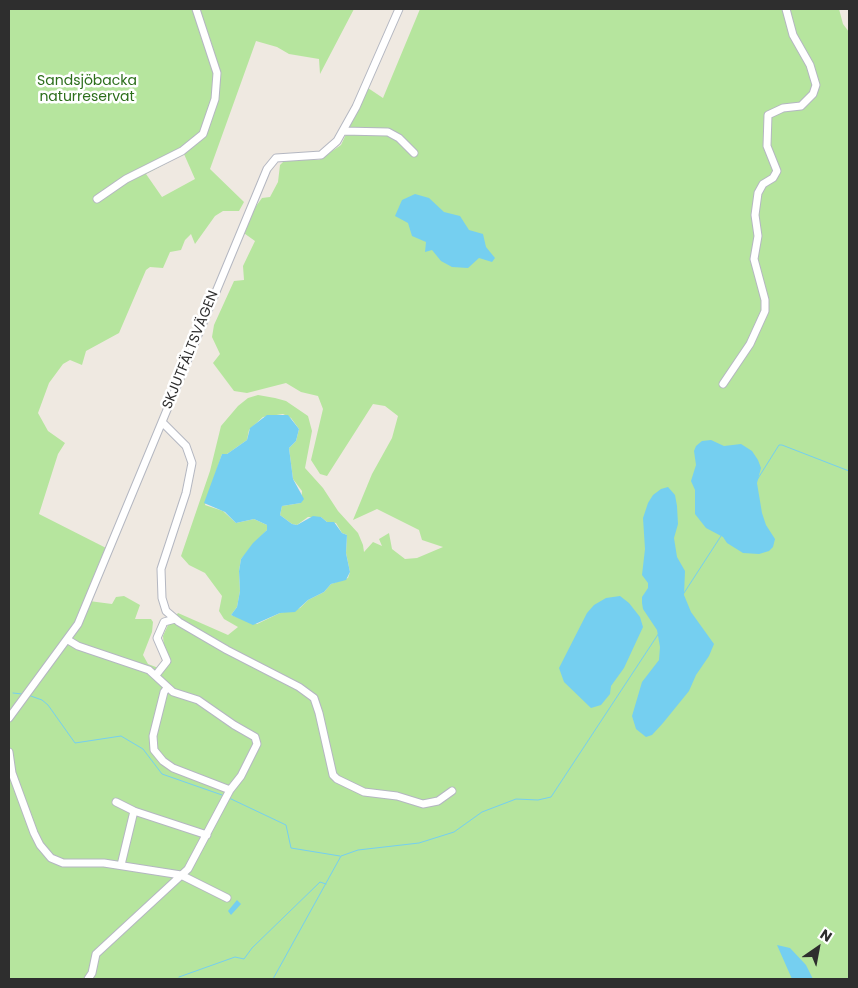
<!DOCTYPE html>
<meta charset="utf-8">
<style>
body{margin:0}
#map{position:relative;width:858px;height:988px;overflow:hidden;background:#efe9e1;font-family:Poppins,sans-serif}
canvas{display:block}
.frame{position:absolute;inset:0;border:10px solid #2e2e2e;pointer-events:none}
.north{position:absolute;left:793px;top:923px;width:50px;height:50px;-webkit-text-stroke:4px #fff;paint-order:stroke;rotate:33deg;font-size:14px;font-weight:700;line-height:20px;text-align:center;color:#2e2e2e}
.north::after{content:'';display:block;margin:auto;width:18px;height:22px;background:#2e2e2e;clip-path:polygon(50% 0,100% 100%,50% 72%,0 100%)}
</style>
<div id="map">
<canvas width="858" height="988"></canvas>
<div class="frame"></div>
<div class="north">N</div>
</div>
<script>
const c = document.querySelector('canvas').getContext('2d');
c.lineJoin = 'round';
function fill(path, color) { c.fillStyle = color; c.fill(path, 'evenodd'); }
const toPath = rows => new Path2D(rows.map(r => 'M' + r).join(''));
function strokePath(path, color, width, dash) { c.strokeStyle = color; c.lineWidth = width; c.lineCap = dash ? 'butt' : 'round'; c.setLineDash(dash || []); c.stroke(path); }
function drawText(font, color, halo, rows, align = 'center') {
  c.font = font + ' Poppins,sans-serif'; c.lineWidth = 5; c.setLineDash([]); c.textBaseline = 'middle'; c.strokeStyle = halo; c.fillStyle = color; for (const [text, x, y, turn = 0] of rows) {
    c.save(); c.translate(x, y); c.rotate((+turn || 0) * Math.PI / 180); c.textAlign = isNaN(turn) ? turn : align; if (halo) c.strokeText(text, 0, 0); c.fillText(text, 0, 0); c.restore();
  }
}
fill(toPath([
 [9,9,354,9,320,74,319,59,289,54,277,47,256,41,210,169,244,202,239,211,223,211,215,216,195,244,191,234,185,240,181,250,170,252,163,268,150,267,146,270,119,333,86,351,82,365,70,360,63,364,49,383,38,413,48,431,65,443,58,454,39,514,112,551,89,601,112,604,116,597,124,596,140,605,135,619,151,619,153,622,152,632,143,655,148,664,161,669,170,658,164,648,163,636,168,625,178,613,228,635,238,627,224,619,219,611,222,596,205,573,189,565,181,556,210,471,221,426,238,406,248,398,258,395,275,398,286,401,308,416,312,431,305,468,323,488,338,511,358,533,363,545,364,552,373,542,382,546,379,539,389,533,392,549,405,559,417,558,443,547,422,540,419,530,377,509,353,520,372,474,392,438,398,416,385,406,373,404,327,476,320,474,311,460,323,409,318,396,301,392,286,383,247,393,234,391,213,363,220,354,212,337,214,325,234,281,244,280,243,266,255,241,241,231,251,213,262,198,270,197,278,182,280,165,285,160,319,160,341,145,368,88,383,98,420,9,839,9,843,24,849,32,849,979,9,979],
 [184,154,195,179,162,197,146,174],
 [283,414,291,418,299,429,296,441,289,448,293,479,302,491,301,503,282,506,280,515,292,524,297,525,308,517,321,517,327,522,336,523,342,533,347,535,346,553,350,572,348,578,331,584,324,592,308,600,300,608,280,613,257,624,231,615,237,607,240,591,239,571,241,559,267,530,267,525,254,519,236,523,223,511,205,505,222,454,227,454,247,440,249,430,263,417]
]), '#b6e59e');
fill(toPath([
 [415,194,429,198,444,212,460,216,469,230,483,234,486,247,495,258,492,262,479,258,468,268,452,267,441,261,432,250,425,252,426,242,412,236,408,223,395,216,402,200],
 [267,415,288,415,299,429,296,441,289,448,293,479,304,499,301,503,282,506,280,515,292,524,297,525,313,516,321,517,327,522,334,522,342,533,347,535,346,553,350,572,346,580,331,584,324,592,308,600,295,612,280,613,253,625,231,615,237,607,240,591,239,571,241,559,253,543,267,530,267,525,254,519,236,523,225,512,204,503,222,454,227,454,247,440,250,428],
 [711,440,724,446,741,444,752,451,758,460,761,468,757,483,762,513,766,525,775,539,773,547,769,551,759,554,743,553,727,543,723,537,706,528,695,514,695,490,691,481,696,465,694,451,696,446,702,441],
 [668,487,675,495,677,506,678,524,674,538,677,557,685,571,684,595,691,612,714,644,709,656,696,675,689,691,663,723,652,735,646,737,636,729,632,716,642,682,659,660,660,647,657,630,643,609,642,603,642,597,648,588,648,583,642,575,645,549,643,518,648,503,653,495,661,489],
 [620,596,629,603,640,617,643,627,624,668,611,686,610,694,601,705,591,708,564,682,559,668,587,613,594,605,606,598],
 [237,900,241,904,231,915,228,911],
 [777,945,790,948,806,965,813,979,792,979]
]), '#75cff0');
strokePath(toPath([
 [757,480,779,445,782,445,849,471],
 [684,593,721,536],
 [13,693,22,694],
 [28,695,42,700,48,705,75,743,121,736,143,749,162,774,222,795],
 [229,798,286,825,291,848,340,856],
 [179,977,235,957,244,959,252,948,320,882,326,884],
 [273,979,341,856,358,850,419,843,454,832,482,812,516,799,538,800,551,797,659,633]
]), '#75cff0', 1);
const minor = toPath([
 [343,131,388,132,399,138,414,153],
 [97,199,126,179,182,151,203,134,215,99,217,73,196,9],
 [723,384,750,344,765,311,765,300,754,259,758,236,755,215,758,193,763,184,773,178,777,171,767,146,768,115,783,108,801,106,813,94,816,85,810,65,793,35,786,9],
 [162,422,186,446,192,463,186,493,161,569,162,598,166,611,179,622,227,650,299,687,314,698,319,713,333,775,337,779,364,792,397,796,423,804,438,801,452,791],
 [68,640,78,646,149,670,173,692,198,700,234,725,255,737,257,744,241,776,230,790,173,768,163,761,154,750,153,736,164,692,167,688],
 [156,675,167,661,157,638,164,622,175,619],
 [9,718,78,624,267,169,276,158,321,155,337,141,356,107,399,9],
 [9,752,12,773,34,833,40,845,51,858,63,863,104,863,181,875,227,898],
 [116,802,134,811,207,835],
 [121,865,134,811],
 [88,979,92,973,96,954,188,869,230,790]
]);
strokePath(minor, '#b4b7c1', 9);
strokePath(minor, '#fff', 7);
drawText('14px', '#2c6e1b', '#fff', [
 ["Sandsjöbacka",87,81],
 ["naturreservat",87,97]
]);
drawText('14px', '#2e2e2e', '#fff', [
 ["SKJUTFÄLTSVÄGEN",191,350,-68]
]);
</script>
